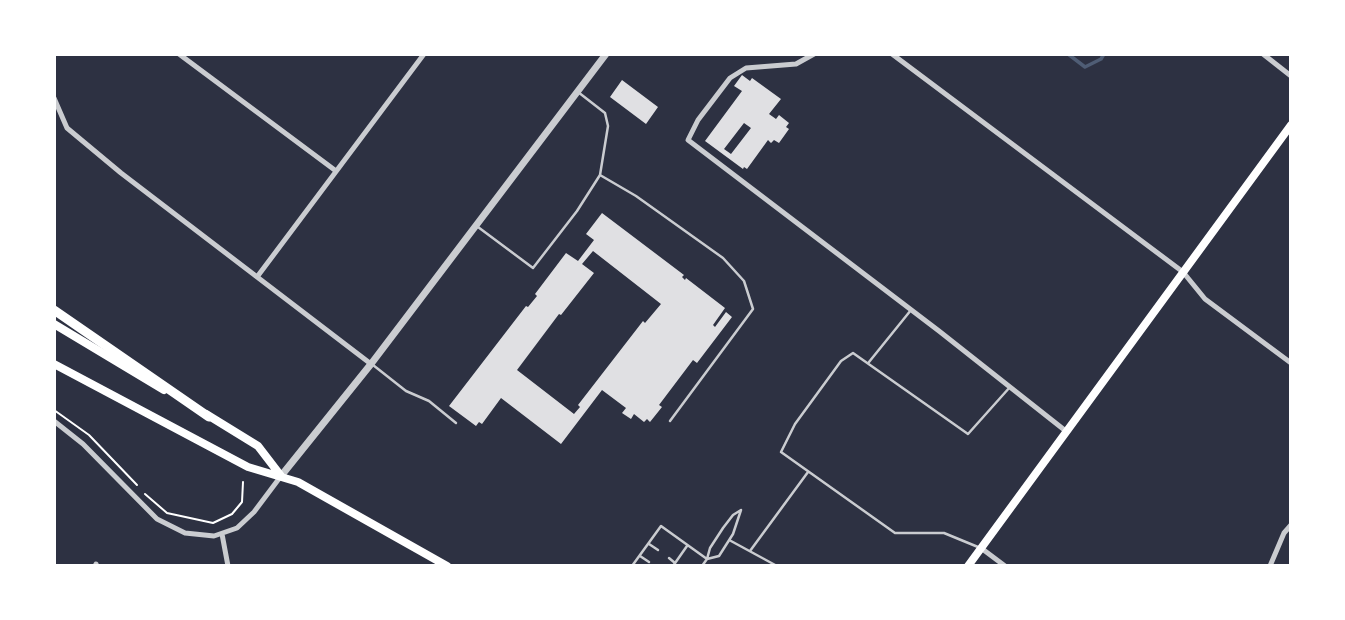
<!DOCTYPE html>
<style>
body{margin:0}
#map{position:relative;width:1345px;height:620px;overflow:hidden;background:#2d3142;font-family:Montserrat,sans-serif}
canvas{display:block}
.frame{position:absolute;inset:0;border:56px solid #fff;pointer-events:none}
</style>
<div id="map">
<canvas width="1345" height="620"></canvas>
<div class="frame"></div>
</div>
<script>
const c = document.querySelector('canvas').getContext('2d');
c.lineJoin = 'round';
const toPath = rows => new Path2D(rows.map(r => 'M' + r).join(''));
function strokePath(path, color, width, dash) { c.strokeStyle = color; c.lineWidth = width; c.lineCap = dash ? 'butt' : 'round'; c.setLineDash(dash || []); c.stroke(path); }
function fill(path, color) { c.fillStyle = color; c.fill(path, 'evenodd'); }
strokePath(toPath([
 [1068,54,1085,67,1101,59,1104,54]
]), '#4f5d75', 3.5);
fill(toPath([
 [742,75,750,81,752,78,781,99,769,114,776,119,779,115,789,123,786,127,789,129,779,143,774,140,771,143,768,140,747,169,744,167,743,169,705,141,742,91,734,86],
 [744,123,751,128,731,154,724,149],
 [622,80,658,107,646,124,610,97],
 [602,213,684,275,682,277,685,280,686,278,725,308,713,325,715,327,726,312,732,317,697,363,693,360,659,405,662,407,650,422,647,419,644,422,634,414,631,419,622,413,626,408,602,390,561,444,501,398,482,424,479,422,476,426,449,406,526,306,528,307,537,296,535,294,566,253,578,261,594,240,586,234],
 [593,251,661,304,645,323,643,321,578,405,580,407,574,414,517,370,559,314,561,315,594,273,582,264]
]), '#e0e0e3');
strokePath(toPath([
 [54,410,89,435,137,485],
 [145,494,167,513,213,523,232,514,242,502,243,482]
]), '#fff', 2);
strokePath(toPath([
 [600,175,636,196,723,258,744,281,753,309,670,421],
 [478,227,533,268,577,211,600,175,608,126,605,113,578,92],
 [869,362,911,310],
 [373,365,406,391,429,401,456,423],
 [731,541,777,566],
 [649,544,658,550],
 [978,547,944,533,895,533,781,452,795,424,841,361,853,353,968,434,1010,387],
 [750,551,808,472],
 [640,556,649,562],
 [669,558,675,563],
 [632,566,661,526,707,559,719,556,733,534,741,510,733,515,723,528,710,548,707,559,702,566],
 [673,566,687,546]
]), '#caccd0', 2.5);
strokePath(toPath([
 [179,54,336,171],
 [814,54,796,64,746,68,730,78,698,120,688,140,939,331,1067,432],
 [892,54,1183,272,1205,299,1291,363],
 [1263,54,1291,76],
 [54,98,67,128,121,173,371,364],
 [257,277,424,54],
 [54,421,83,444,157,519,185,533,214,536,237,528,254,512,281,476],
 [222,534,228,566],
 [981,548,1005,566],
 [95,566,96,564],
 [1270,566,1284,533,1291,525]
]), '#caccd0', 5);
strokePath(toPath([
 [281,476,371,364,606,54]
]), '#caccd0', 7);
strokePath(toPath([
 [54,324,164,390],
 [54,364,248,467,298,482,447,566],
 [206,414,258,446,281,476],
 [968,566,1291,125]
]), '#fff', 8);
strokePath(toPath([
 [54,310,209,417]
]), '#fff', 9);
</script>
